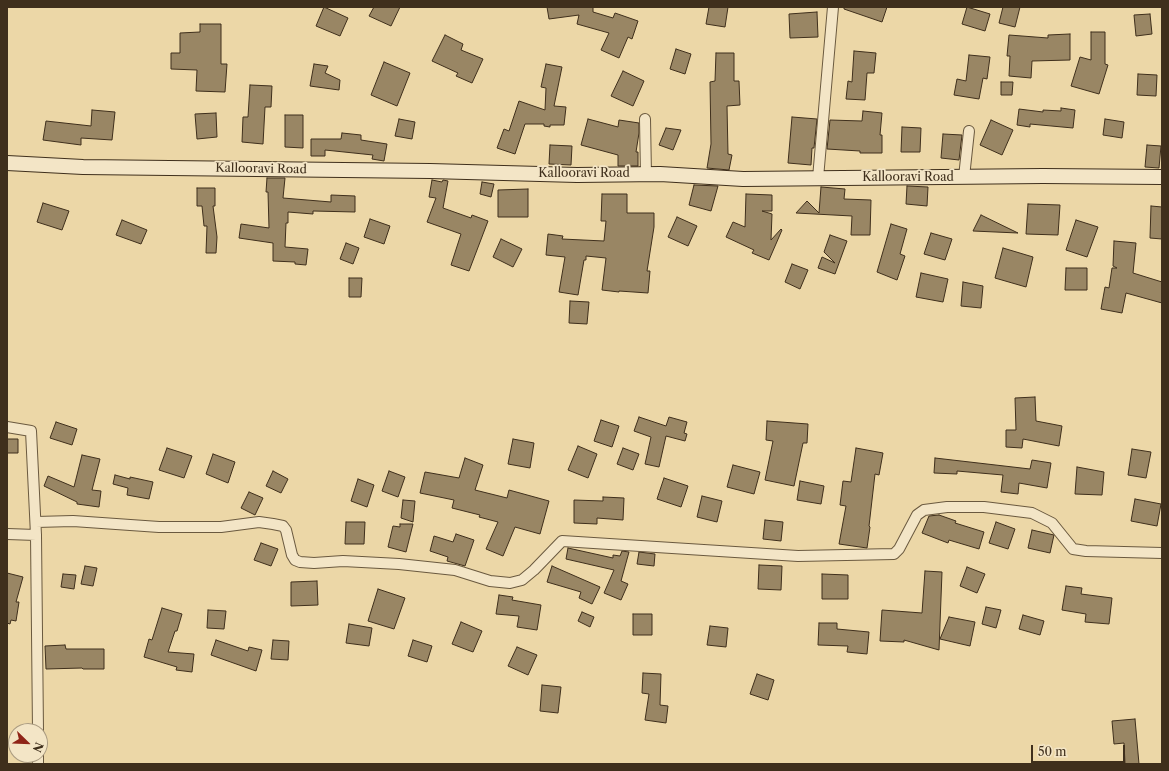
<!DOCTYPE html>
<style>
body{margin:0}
#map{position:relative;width:1169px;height:771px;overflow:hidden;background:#ecd7a7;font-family:"Libre Caslon Text",serif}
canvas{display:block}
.frame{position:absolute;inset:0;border:8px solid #3f2f1c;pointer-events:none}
.north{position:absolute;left:8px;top:723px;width:40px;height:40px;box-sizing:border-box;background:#f3e5c6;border:1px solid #ab9c82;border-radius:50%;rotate:113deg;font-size:11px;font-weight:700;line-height:16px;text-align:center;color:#3f2f1c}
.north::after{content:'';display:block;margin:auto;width:14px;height:18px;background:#8f2418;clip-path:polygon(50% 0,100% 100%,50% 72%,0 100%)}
.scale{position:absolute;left:1031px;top:745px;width:94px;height:18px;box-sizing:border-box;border:2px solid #3f2f1c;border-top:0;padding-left:5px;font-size:12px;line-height:14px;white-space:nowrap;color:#3f2f1c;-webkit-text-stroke:3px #f3e5c6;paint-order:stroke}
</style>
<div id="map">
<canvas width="1169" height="771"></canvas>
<div class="frame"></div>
<div class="north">N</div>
<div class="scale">50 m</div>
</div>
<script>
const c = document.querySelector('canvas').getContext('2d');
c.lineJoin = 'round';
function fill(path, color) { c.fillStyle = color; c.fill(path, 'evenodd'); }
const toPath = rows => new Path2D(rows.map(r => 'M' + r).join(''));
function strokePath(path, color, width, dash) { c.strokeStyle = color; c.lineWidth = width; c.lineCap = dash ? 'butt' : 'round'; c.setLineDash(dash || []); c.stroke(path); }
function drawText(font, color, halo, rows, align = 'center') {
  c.font = font + ' "Libre Caslon Text",serif'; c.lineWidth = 3.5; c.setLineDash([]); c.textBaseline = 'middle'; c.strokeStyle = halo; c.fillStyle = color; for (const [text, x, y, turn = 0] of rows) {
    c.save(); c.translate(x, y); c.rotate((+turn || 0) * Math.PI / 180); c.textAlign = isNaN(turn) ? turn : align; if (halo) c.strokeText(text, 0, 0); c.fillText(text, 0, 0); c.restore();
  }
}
const building = toPath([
 [324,7,348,18,340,36,316,26,324,7],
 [374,7,400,7,391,26,369,16,374,7],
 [547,7,593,7,593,12,613,18,615,13,638,21,632,39,628,37,619,58,601,50,609,33,577,24,579,15,549,19,547,7],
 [709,7,728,7,725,27,706,24,709,7],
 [844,7,887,7,882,22,844,9,844,7],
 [967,7,990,14,985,31,962,24,967,7],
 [1003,7,1020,7,1015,27,999,23,1003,7],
 [817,12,818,37,790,38,789,14,817,12],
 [1150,14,1152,34,1136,36,1134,15,1150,14],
 [200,24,221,24,221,64,227,64,225,92,196,91,197,70,171,69,171,53,180,53,180,33,200,32,200,24],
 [1091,32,1105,32,1105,64,1108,65,1099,94,1071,86,1080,57,1091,60,1091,32],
 [1070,34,1070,60,1032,61,1031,78,1009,76,1010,56,1007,56,1009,35,1048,38,1048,35,1070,34],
 [445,35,463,44,461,50,483,59,472,83,456,76,458,73,432,61,445,35],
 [676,49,691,54,685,74,670,69,676,49],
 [854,51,876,53,874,73,867,73,865,100,846,99,848,81,852,82,854,51],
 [716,53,734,53,734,81,739,81,740,105,727,106,728,154,732,155,729,170,707,168,711,144,710,82,715,81,716,53],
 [969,55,990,57,987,79,983,78,979,99,954,95,957,79,966,81,969,55],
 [384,62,410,73,397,106,371,95,384,62],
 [314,64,328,66,325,73,340,80,339,90,310,86,314,64],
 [546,64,562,67,554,106,566,107,564,125,550,125,550,127,544,126,544,124,525,124,515,154,497,148,504,129,509,131,519,101,545,110,546,88,541,87,546,64],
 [623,71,644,81,633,106,611,96,623,71],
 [1138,74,1157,75,1156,96,1137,95,1138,74],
 [1001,82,1013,82,1012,95,1001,95,1001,82],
 [250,85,272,86,271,107,265,107,263,144,242,142,243,117,248,117,250,85],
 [1061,108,1075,110,1073,128,1030,124,1030,127,1017,125,1019,109,1043,112,1043,110,1061,111,1061,108],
 [92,110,115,112,112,140,81,138,81,145,43,140,46,121,91,126,92,110],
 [863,111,882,113,880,135,882,135,882,153,860,153,860,151,827,149,830,120,862,121,863,111],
 [216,113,217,137,197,139,195,114,216,113],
 [285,115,303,115,303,148,285,147,285,115],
 [792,117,817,119,814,148,812,148,811,165,788,163,792,117],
 [399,119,415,122,412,139,395,136,399,119],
 [588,119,618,127,619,120,639,123,639,133,636,152,638,152,638,166,618,166,618,155,581,145,588,119],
 [1105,119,1124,122,1122,138,1103,135,1105,119],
 [991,120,1013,130,1002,155,980,145,991,120],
 [902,127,921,128,920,152,901,152,902,127],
 [666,128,681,130,673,150,659,145,666,128],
 [342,133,361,135,361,140,387,144,384,161,372,159,373,155,325,150,325,156,311,156,311,139,341,139,342,133],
 [943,134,962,135,959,160,941,158,943,134],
 [550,145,572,146,571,165,549,164,550,145],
 [1147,145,1161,146,1159,168,1145,167,1147,145],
 [267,178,285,178,283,198,331,202,331,195,355,196,355,212,313,211,313,214,288,212,288,223,286,223,285,247,308,249,306,265,295,264,295,262,273,261,273,243,239,238,241,224,269,228,268,192,266,192,267,178],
 [432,180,442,182,443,180,448,181,443,208,471,218,472,215,488,221,469,271,451,265,461,234,427,222,436,198,429,197,432,180],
 [482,182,494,184,491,197,480,194,482,182],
 [694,185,718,186,711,211,689,205,694,185],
 [907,186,928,187,927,206,906,204,907,186],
 [821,187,845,189,844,199,871,200,870,235,851,235,852,216,796,213,807,201,819,213,821,187],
 [197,188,215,188,215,206,213,206,217,237,216,253,206,253,207,226,204,226,202,206,197,206,197,188],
 [528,189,528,217,498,217,498,190,528,189],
 [602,194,627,194,627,213,654,213,654,227,647,271,650,271,648,293,619,291,619,292,602,290,606,258,586,256,586,260,584,260,578,295,559,292,565,257,546,255,548,234,563,236,562,239,604,241,606,221,601,221,602,194],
 [746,194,772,195,772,211,762,211,772,214,771,240,781,229,782,230,769,260,752,253,754,250,726,237,733,222,745,227,746,194],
 [43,203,69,211,62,230,37,222,43,203],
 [1028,204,1060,205,1058,235,1026,234,1028,204],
 [1151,206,1162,207,1162,239,1150,238,1151,206],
 [981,215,1018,233,973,231,981,215],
 [677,217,697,226,688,246,668,237,677,217],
 [370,219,390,226,384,244,364,237,370,219],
 [122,220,147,230,141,244,116,235,122,220],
 [1076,220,1098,227,1087,257,1066,250,1076,220],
 [891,224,907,229,900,254,905,256,897,280,877,272,891,224],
 [931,233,952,239,945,260,924,254,931,233],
 [830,235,847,241,835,274,818,268,822,257,835,263,824,252,830,235],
 [501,239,522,249,513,267,493,257,501,239],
 [1114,241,1136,243,1133,273,1162,282,1162,303,1126,293,1122,313,1101,309,1105,287,1109,288,1112,268,1117,268,1113,266,1114,241],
 [346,243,359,248,353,264,340,259,346,243],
 [1003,248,1033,257,1026,287,995,278,1003,248],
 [792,264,808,270,800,289,785,282,792,264],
 [1066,268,1087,268,1087,290,1065,290,1066,268],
 [921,273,948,279,943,302,916,297,921,273],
 [349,278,362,278,361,297,349,297,349,278],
 [963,282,983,286,981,308,961,306,963,282],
 [570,301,589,302,587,324,569,323,570,301],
 [1035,397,1036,421,1062,426,1059,446,1023,439,1022,448,1006,447,1006,430,1016,430,1015,398,1035,397],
 [639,417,666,426,669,417,687,422,684,433,687,434,685,441,666,436,659,467,645,464,651,437,634,431,639,417],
 [601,420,619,426,612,447,594,441,601,420],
 [767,421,808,424,807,443,803,443,794,486,765,480,773,441,766,440,767,421],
 [56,422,77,429,72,445,50,438,56,422],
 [7,439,18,439,18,453,7,453,7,439],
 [513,439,534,443,530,468,508,464,513,439],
 [578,446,597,454,588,478,568,470,578,446],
 [167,448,192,456,184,478,159,470,167,448],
 [623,448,639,454,633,470,617,464,623,448],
 [856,448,883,453,879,475,875,474,869,526,870,527,867,548,839,544,846,506,840,505,843,481,851,482,856,448],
 [1132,449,1151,452,1146,478,1128,475,1132,449],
 [213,454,235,462,228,483,206,474,213,454],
 [82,455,100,459,92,490,101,491,99,507,77,504,77,502,44,486,48,476,74,487,82,455],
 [465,458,483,465,475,490,507,498,509,490,549,501,540,534,515,527,503,556,486,549,498,522,479,517,480,515,452,508,454,500,420,493,425,472,459,478,465,458],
 [935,458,1030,469,1032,460,1051,463,1047,488,1019,483,1018,494,1001,492,1003,475,957,471,957,474,934,473,935,458],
 [733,465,760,472,754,494,727,487,733,465],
 [1077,467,1104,472,1102,495,1075,494,1077,467],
 [273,471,288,479,281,493,266,486,273,471],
 [389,471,405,477,398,497,382,491,389,471],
 [115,475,130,479,130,477,153,482,149,499,127,495,128,488,113,484,115,475],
 [664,478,688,486,681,507,657,499,664,478],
 [358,479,374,485,367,507,351,501,358,479],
 [800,481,824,486,821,504,797,500,800,481],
 [249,492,263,498,255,515,241,508,249,492],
 [702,496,722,501,717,522,697,517,702,496],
 [603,497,624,498,623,520,597,518,597,524,574,523,574,500,603,501,603,497],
 [1135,499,1161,504,1157,526,1131,521,1135,499],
 [403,500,415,501,413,522,401,518,403,500],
 [939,515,956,521,955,523,984,532,979,549,949,540,948,543,922,533,929,516,939,515],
 [765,520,783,522,781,541,763,539,765,520],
 [346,522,365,522,364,544,345,544,346,522],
 [996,522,1015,529,1008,549,989,543,996,522],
 [400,524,413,524,406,552,388,547,393,526,400,527,400,524],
 [1032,530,1054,535,1050,553,1028,548,1032,530],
 [456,534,474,540,465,566,447,561,448,557,430,551,434,536,453,542,456,534],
 [261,543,278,549,271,566,254,560,261,543],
 [568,548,613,558,613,555,620,556,622,551,629,552,621,581,628,584,621,600,604,593,614,570,566,559,568,548],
 [639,552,655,554,654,566,637,564,639,552],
 [759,565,782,566,781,590,758,589,759,565],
 [85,566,97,568,93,586,81,584,85,566],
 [552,566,600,587,592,604,579,598,581,592,547,582,552,566],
 [967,567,985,574,977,593,960,586,967,567],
 [925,571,942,572,939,650,904,640,904,642,880,641,882,610,922,613,925,571],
 [7,573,23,577,16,602,19,602,16,621,11,620,10,624,7,623,7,573],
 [63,574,76,575,74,589,61,587,63,574],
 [822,574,848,575,848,599,822,599,822,574],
 [317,581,318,605,291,606,291,582,317,581],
 [1066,586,1082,588,1081,594,1112,598,1109,624,1085,622,1086,614,1062,610,1066,586],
 [378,589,405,598,394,629,368,621,378,589],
 [499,595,513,597,512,600,541,605,537,630,517,627,519,616,496,614,499,595],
 [986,607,1001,610,996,628,982,624,986,607],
 [162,608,182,614,177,631,175,631,168,652,194,654,192,672,176,670,177,667,144,657,149,639,152,640,162,608],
 [208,610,226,611,224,629,207,628,208,610],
 [582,612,594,617,590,627,578,621,582,612],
 [633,614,652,614,652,635,633,635,633,614],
 [1023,615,1044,621,1040,635,1019,629,1023,615],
 [949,617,975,622,970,646,940,639,949,617],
 [461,622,482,631,473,652,452,644,461,622],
 [819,623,837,623,837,629,869,632,867,654,847,652,848,646,818,645,819,623],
 [349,624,372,628,369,646,346,643,349,624],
 [710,626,728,628,726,647,707,645,710,626],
 [216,640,248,651,249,647,262,650,256,671,211,655,216,640],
 [273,640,289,641,288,660,271,659,273,640],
 [413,640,432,646,427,662,408,656,413,640],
 [65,645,66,649,104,649,104,669,83,669,82,668,46,669,45,646,65,645],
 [517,647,537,655,528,675,508,666,517,647],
 [643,673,661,674,660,705,668,706,666,723,645,720,649,694,642,693,643,673],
 [757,674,774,680,768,700,750,694,757,674],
 [542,685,561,687,558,713,540,711,542,685],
 [1135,719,1139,764,1125,764,1124,743,1114,744,1112,721,1135,719]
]);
fill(building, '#998664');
strokePath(building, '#3f2f1c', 1);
const street = toPath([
 [645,119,646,175],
 [964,177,969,131],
 [818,178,833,7],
 [7,427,31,431,36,535,38,731],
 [36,522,73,521,159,527,221,527,259,522,273,524,283,526,286,530,292,555,295,560,300,562,314,563,343,561,399,564,455,570,490,581,510,583,522,580,534,570,562,541,798,556,894,554,899,549,917,515,924,510,947,507,984,507,1032,513,1052,523,1073,549,1086,551,1162,553],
 [7,534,36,535],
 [38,755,38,764]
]);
const secondary = toPath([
 [7,163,83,167,430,171,577,175,660,174,743,179,1043,176,1162,177]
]);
strokePath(street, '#6a593f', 12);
strokePath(secondary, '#3f2f1c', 16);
strokePath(street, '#f3e5c6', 10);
strokePath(secondary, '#f3e5c6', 14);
drawText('12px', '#3f2f1c', '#f3e5c6', [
 ["Kallooravi Road",261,169,1],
 ["Kallooravi Road",584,174],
 ["Kallooravi Road",908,178]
]);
</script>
